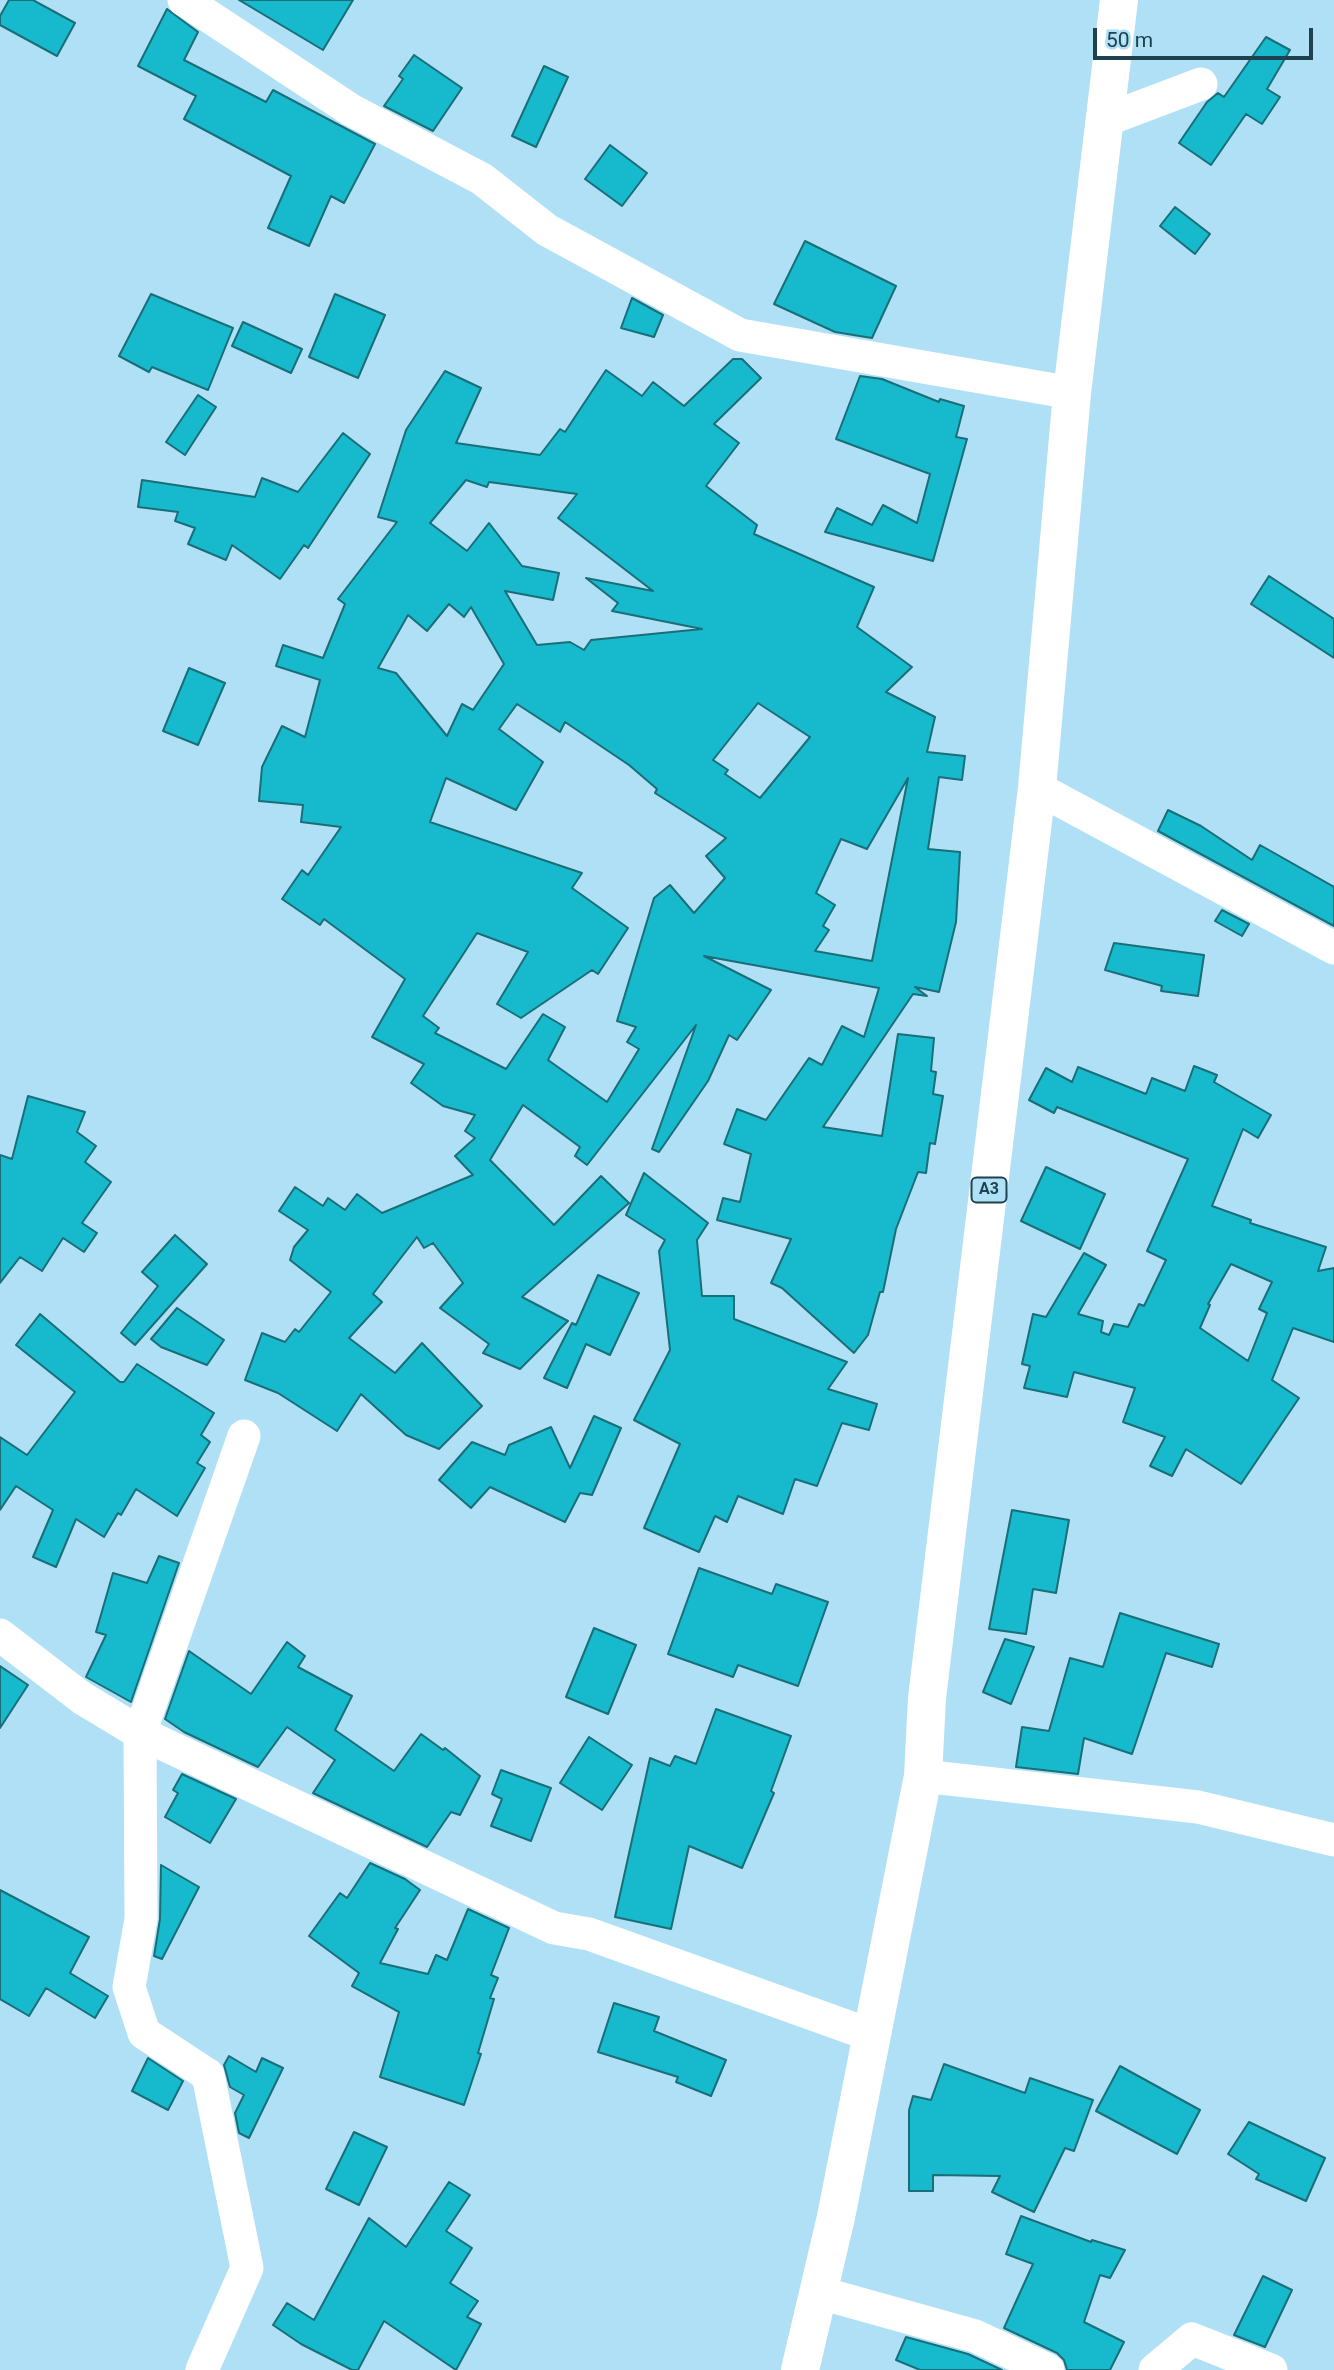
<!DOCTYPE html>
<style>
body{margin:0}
#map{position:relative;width:1334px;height:2370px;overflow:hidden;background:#b0e0f6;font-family:Roboto,sans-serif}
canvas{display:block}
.scale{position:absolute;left:1093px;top:28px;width:220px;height:32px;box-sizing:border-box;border:4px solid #1d414f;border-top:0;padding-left:9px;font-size:21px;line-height:24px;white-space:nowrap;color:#1d414f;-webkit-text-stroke:5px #b0e0f6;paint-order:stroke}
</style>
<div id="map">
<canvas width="1334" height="2370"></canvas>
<div class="scale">50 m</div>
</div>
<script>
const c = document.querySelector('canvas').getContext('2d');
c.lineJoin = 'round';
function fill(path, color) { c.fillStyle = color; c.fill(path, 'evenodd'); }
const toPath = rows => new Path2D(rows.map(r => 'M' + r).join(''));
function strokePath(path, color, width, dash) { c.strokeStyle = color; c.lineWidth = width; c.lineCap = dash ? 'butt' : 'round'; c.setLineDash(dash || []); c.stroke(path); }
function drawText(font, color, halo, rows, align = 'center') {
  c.font = font + ' Roboto,sans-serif'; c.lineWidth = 5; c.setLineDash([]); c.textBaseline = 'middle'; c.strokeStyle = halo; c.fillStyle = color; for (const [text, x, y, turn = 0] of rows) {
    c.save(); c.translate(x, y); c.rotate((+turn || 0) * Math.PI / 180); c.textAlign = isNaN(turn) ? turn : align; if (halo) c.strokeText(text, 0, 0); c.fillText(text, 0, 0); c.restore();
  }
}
const building = toPath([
 [9,0,33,0,75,23,57,56,0,25,0,16,9,0],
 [239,0,353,0,323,50,239,0],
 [167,9,198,32,184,60,266,102,273,90,375,144,344,203,331,196,309,246,268,228,291,176,184,119,196,96,138,66,167,9],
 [1266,37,1290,50,1267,89,1280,97,1262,124,1246,114,1211,165,1179,143,1207,102,1218,93,1224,97,1266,37],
 [414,55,462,88,433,131,384,106,403,79,399,76,414,55],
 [544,66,568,77,536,147,512,136,544,66],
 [610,145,647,173,622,206,585,179,610,145],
 [1175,207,1210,234,1195,254,1160,226,1175,207],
 [805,241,896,286,872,338,835,332,774,304,805,241],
 [151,294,233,328,208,390,152,367,149,372,119,356,151,294],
 [335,294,385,315,358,378,309,357,335,294],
 [632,298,663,315,654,337,621,328,632,298],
 [243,322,302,349,291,373,232,346,243,322],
 [733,359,742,359,761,378,714,424,739,443,706,486,757,525,754,534,874,587,857,627,912,667,886,692,935,717,927,752,965,756,962,780,939,777,928,849,960,852,956,922,939,992,915,987,927,996,913,994,823,1127,882,1136,898,1034,934,1038,931,1071,936,1072,933,1094,943,1096,935,1144,930,1143,926,1173,918,1172,896,1229,883,1292,880,1292,868,1335,854,1353,782,1288,771,1283,791,1239,717,1220,723,1198,740,1202,751,1154,724,1144,737,1109,766,1120,809,1058,822,1065,842,1026,864,1037,879,988,704,956,771,990,737,1040,729,1035,708,1081,659,1152,652,1149,696,1025,587,1165,575,1156,580,1147,523,1105,490,1160,554,1225,601,1176,629,1203,522,1297,568,1321,520,1369,483,1353,489,1344,440,1308,463,1283,433,1243,424,1248,417,1237,373,1294,382,1302,349,1338,395,1373,422,1343,482,1406,439,1449,406,1435,361,1394,337,1431,278,1393,245,1380,262,1333,285,1342,295,1329,299,1332,331,1292,290,1260,294,1247,308,1230,279,1211,295,1187,323,1206,328,1198,345,1210,357,1194,382,1213,473,1175,455,1156,475,1138,465,1131,475,1115,443,1106,411,1083,424,1064,372,1037,405,979,324,919,320,925,282,899,302,870,308,875,341,827,301,822,303,805,259,801,262,767,282,726,305,737,320,680,276,666,283,645,323,658,345,604,338,599,397,522,378,517,406,430,445,371,481,388,456,443,540,455,560,429,565,432,606,370,642,396,653,382,684,406,733,359],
 [466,480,487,487,489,482,577,494,558,518,653,591,586,578,618,603,612,611,702,629,591,640,584,650,570,642,537,645,505,591,553,600,559,573,522,566,489,523,467,551,430,523,466,480],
 [449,604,464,617,471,607,504,664,473,710,462,704,447,736,396,673,378,668,408,615,427,631,449,604],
 [758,703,810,737,760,798,725,774,728,770,713,760,758,703],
 [517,704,560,732,565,722,629,765,657,789,655,793,726,838,706,856,725,878,694,913,670,885,654,898,617,1021,636,1027,627,1042,639,1049,607,1102,548,1060,565,1027,543,1014,506,1069,435,1033,439,1028,423,1016,477,933,528,952,497,1004,521,1018,592,970,598,974,628,928,572,888,582,873,430,822,446,778,516,810,543,762,499,729,517,704],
 [908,778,872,961,815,951,829,930,823,926,835,905,816,893,841,839,867,849,908,778],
 [860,376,882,379,939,402,940,399,964,406,956,437,967,439,933,561,825,532,837,508,872,525,883,505,917,523,930,474,836,439,860,376],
 [198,395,216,407,185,455,166,442,198,395],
 [343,433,370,454,308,548,304,545,280,579,232,545,226,560,188,544,195,528,175,521,178,512,138,507,142,480,255,497,262,478,298,492,343,433],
 [1269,576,1334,619,1334,658,1251,604,1269,576],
 [189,668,225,683,198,745,163,731,189,668],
 [1168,810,1201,826,1252,860,1260,845,1334,887,1334,926,1158,831,1168,810],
 [1222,910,1249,924,1242,936,1215,921,1222,910],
 [1114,943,1204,955,1198,996,1161,991,1162,986,1105,970,1114,943],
 [1194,1066,1217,1075,1214,1082,1271,1115,1258,1138,1243,1129,1212,1206,1251,1220,1250,1223,1326,1247,1318,1271,1334,1268,1334,1342,1293,1328,1272,1380,1299,1398,1241,1484,1186,1449,1172,1476,1150,1466,1165,1437,1123,1422,1135,1388,1074,1372,1067,1397,1024,1388,1030,1366,1022,1364,1033,1314,1046,1317,1084,1253,1106,1265,1078,1314,1103,1321,1101,1332,1109,1335,1114,1324,1128,1327,1139,1304,1144,1306,1166,1260,1147,1251,1188,1159,1057,1107,1054,1113,1029,1100,1046,1068,1072,1082,1078,1067,1146,1094,1152,1078,1185,1091,1194,1066],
 [1231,1264,1272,1282,1259,1309,1267,1313,1248,1361,1200,1328,1210,1305,1208,1304,1231,1264],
 [28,1096,85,1112,77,1132,96,1146,85,1162,111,1182,82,1223,97,1233,84,1252,63,1238,42,1271,20,1257,0,1283,0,1155,12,1159,28,1096],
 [1046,1167,1105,1194,1080,1249,1021,1221,1046,1167],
 [644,1173,708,1223,697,1240,702,1296,734,1296,734,1319,847,1362,828,1389,877,1404,869,1430,842,1423,817,1486,795,1479,783,1514,738,1496,727,1522,715,1516,699,1552,644,1528,680,1444,634,1420,670,1350,659,1251,665,1240,626,1215,644,1173],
 [175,1235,207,1264,135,1345,121,1333,158,1286,142,1272,175,1235],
 [598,1275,639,1293,610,1355,586,1344,567,1388,544,1378,572,1323,576,1325,598,1275],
 [177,1308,224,1340,207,1365,161,1347,151,1339,177,1308],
 [40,1314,120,1382,124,1382,137,1364,214,1413,201,1435,210,1442,197,1463,205,1468,177,1516,136,1489,121,1515,118,1513,104,1537,76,1519,56,1567,33,1557,53,1510,16,1486,0,1510,0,1437,27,1455,75,1392,16,1345,40,1314],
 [594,1416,621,1428,592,1495,580,1493,565,1522,490,1487,471,1508,439,1480,472,1442,505,1455,509,1445,551,1427,570,1468,594,1416],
 [1012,1510,1069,1520,1056,1593,1033,1589,1026,1634,989,1629,1012,1510],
 [159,1556,179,1563,131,1702,86,1677,106,1635,96,1632,113,1573,147,1583,159,1556],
 [699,1568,772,1594,776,1584,828,1602,798,1686,738,1665,733,1677,668,1654,699,1568],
 [1120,1613,1219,1644,1212,1667,1166,1653,1132,1754,1084,1738,1078,1774,1016,1767,1022,1727,1049,1731,1070,1658,1103,1667,1120,1613],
 [594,1628,636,1645,608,1714,566,1697,594,1628],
 [1005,1639,1034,1647,1011,1704,983,1692,1005,1639],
 [287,1642,305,1656,298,1667,352,1696,335,1730,394,1771,421,1734,443,1750,445,1748,480,1776,460,1815,451,1812,427,1847,313,1793,335,1760,287,1727,258,1767,184,1732,165,1719,189,1651,251,1694,287,1642],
 [0,1666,28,1685,0,1728,0,1666],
 [716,1709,791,1736,771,1791,774,1793,742,1868,689,1846,671,1929,615,1917,650,1758,670,1766,675,1756,696,1764,716,1709],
 [589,1737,632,1765,602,1810,560,1783,589,1737],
 [501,1770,551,1788,531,1841,491,1826,502,1799,492,1794,501,1770],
 [182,1774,236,1799,210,1843,165,1817,178,1793,173,1790,182,1774],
 [370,1863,405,1879,420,1890,395,1928,398,1929,380,1963,428,1974,436,1955,447,1960,468,1909,509,1928,491,1975,498,1978,490,1998,494,1999,478,2053,481,2054,464,2105,380,2077,399,2012,352,1986,359,1973,309,1936,340,1893,347,1898,370,1863],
 [161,1865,199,1887,162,1959,154,1956,160,1919,161,1865],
 [0,1890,89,1937,70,1973,108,1996,95,2018,46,1988,29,2016,0,1999,0,1890],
 [614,2003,659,2017,654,2031,726,2060,711,2096,676,2082,678,2077,598,2052,614,2003],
 [229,2056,256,2072,262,2058,283,2068,249,2138,239,2133,235,2113,244,2095,230,2087,224,2065,229,2056],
 [148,2058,183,2081,168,2110,132,2091,148,2058],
 [944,2064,1025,2093,1030,2078,1093,2100,1074,2151,1065,2148,1034,2212,992,2192,1000,2176,933,2175,933,2191,909,2191,909,2110,913,2096,931,2100,944,2064],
 [1120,2066,1200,2110,1177,2154,1096,2111,1120,2066],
 [1249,2122,1325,2158,1306,2201,1256,2179,1259,2174,1228,2154,1249,2122],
 [354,2132,387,2147,359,2205,326,2189,354,2132],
 [449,2182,470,2195,446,2231,472,2248,450,2283,478,2301,467,2317,481,2324,456,2370,384,2321,358,2370,352,2370,301,2344,273,2325,287,2303,314,2320,369,2218,406,2247,449,2182],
 [1021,2216,1091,2242,1092,2240,1125,2250,1110,2278,1100,2275,1084,2322,1124,2342,1110,2370,1067,2370,1064,2360,1057,2353,1004,2328,1033,2264,1006,2254,1021,2216],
 [1263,2276,1292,2290,1265,2347,1234,2335,1263,2276],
 [906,2337,968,2354,1002,2370,920,2370,896,2360,906,2337]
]);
fill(building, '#16bacc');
strokePath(building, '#196e78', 2);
strokePath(toPath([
 [184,0,351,110,482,179,547,230,740,335,1072,393],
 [1103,121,1201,84],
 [1037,788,1334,948],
 [0,1635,82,1698,140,1733,554,1928,589,1934,871,2035],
 [923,1776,1198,1807,1334,1840],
 [817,2292,975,2336,1048,2370],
 [202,2370,247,2268,208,2075,144,2033,129,1987,141,1919,140,1733,244,1436],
 [1155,2370,1192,2339,1271,2370]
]), '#fff', 33);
strokePath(toPath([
 [800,2370,836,2217,923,1776,927,1698,1037,788,1072,393,1119,0]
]), '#fff', 38);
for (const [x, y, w] of [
 [989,1190,35]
]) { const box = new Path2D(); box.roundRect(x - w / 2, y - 12.5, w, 25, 5); c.fillStyle = '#b0e0f6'; c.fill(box); strokePath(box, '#1d414f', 2); }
drawText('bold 16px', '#1d414f', null, [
 ["A3",989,1190]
]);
</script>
